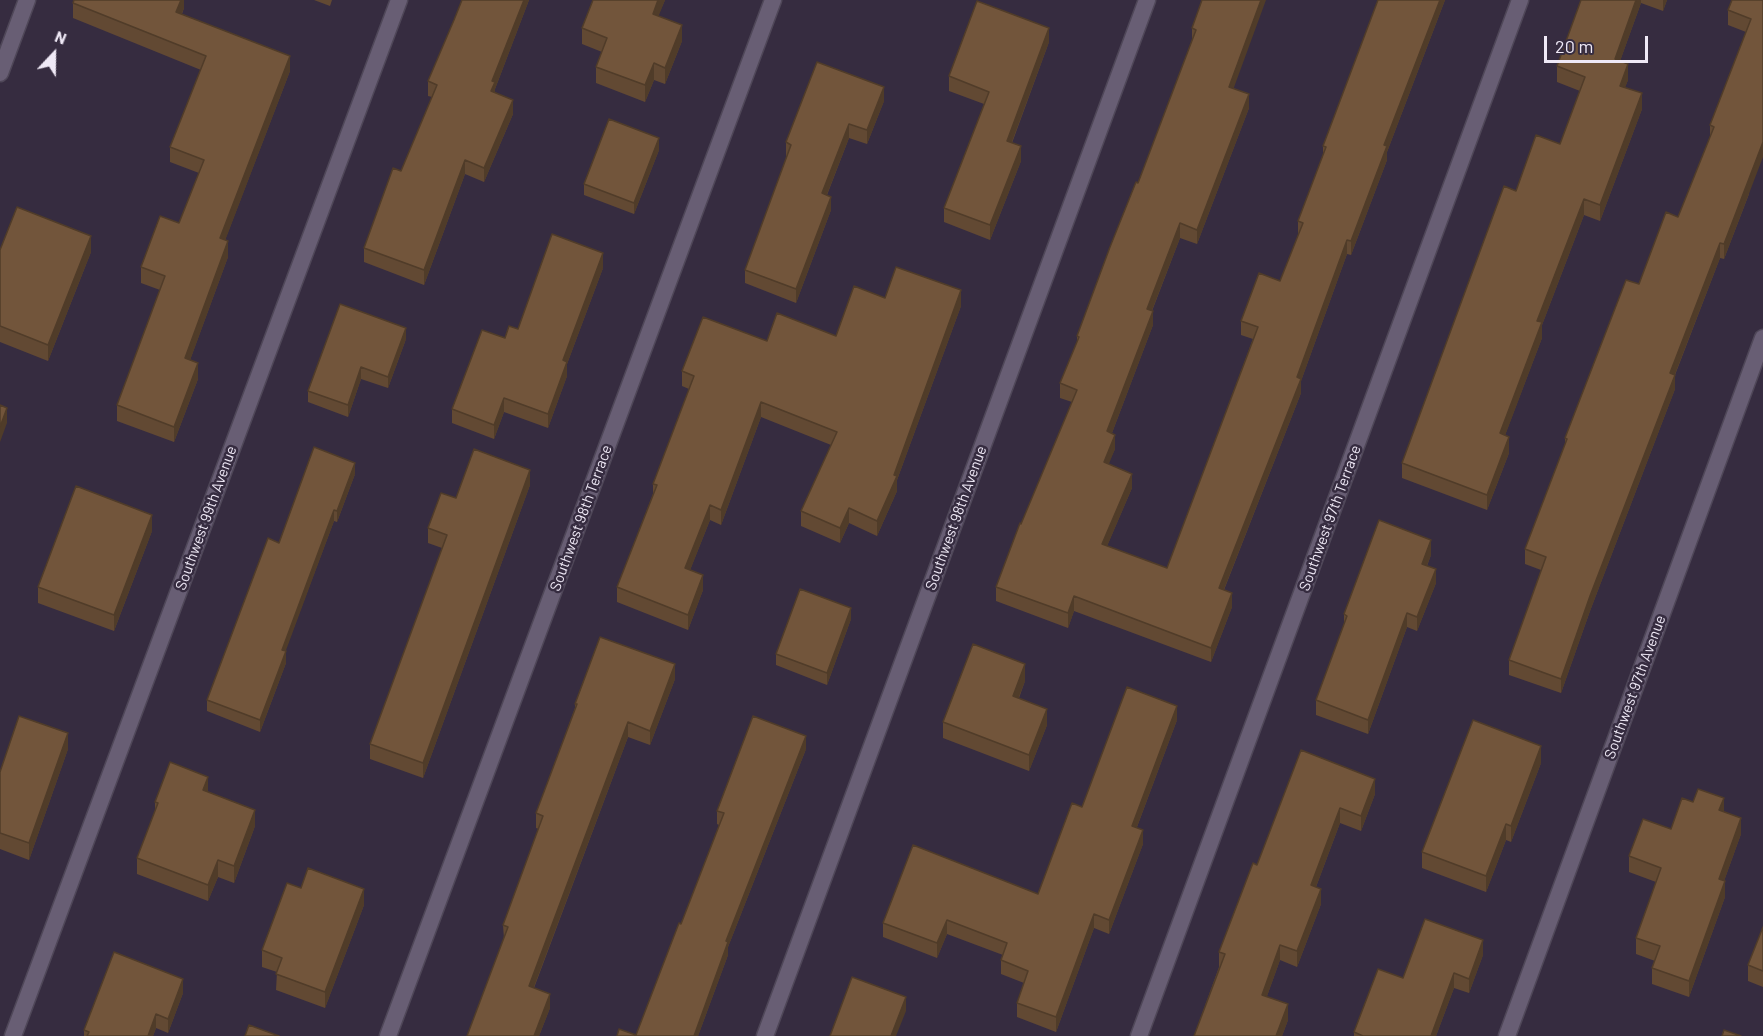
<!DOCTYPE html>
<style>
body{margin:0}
#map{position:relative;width:1763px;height:1036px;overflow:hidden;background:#362c40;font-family:Barlow,sans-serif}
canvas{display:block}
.north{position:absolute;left:24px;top:24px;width:60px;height:60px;-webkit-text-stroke:4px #362c40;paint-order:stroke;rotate:22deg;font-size:16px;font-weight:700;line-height:24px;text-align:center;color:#efe9f6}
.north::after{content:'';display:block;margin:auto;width:21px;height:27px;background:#efe9f6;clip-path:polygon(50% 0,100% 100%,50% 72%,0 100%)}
.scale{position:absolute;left:1544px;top:36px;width:104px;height:27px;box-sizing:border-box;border:3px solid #efe9f6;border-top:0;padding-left:8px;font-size:18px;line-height:21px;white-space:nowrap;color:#efe9f6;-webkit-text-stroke:4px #362c40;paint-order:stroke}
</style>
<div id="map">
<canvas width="1763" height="1036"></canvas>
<div class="north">N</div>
<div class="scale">20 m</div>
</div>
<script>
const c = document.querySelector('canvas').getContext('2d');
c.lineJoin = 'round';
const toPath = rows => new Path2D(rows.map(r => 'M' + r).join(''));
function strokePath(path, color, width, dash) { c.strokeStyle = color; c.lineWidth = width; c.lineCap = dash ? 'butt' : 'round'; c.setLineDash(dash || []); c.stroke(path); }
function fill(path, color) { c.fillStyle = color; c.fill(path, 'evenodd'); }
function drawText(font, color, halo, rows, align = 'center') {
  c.font = font + ' Barlow,sans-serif'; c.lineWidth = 5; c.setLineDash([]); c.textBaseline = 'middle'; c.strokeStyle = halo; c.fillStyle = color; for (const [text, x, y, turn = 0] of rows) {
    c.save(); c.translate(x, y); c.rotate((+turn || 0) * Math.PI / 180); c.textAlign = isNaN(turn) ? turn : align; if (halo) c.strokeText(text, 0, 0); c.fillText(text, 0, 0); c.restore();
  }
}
const minor = toPath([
 [0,73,27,0],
 [13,1036,399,0],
 [388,1036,773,0],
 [765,1036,1147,0],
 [1139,1036,1520,0],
 [1507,1036,1763,338]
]);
strokePath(minor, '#4f4758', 19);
strokePath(minor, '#685e74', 16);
fill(toPath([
 [184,0,184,8,182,14,290,71,225,240,228,257,190,360,198,379,174,442,117,421,117,405,160,290,141,283,141,267,179,223,199,173,170,162,170,147,201,70,73,18,73,3],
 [314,0,332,0,330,6],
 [462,0,529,0,495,89,495,93,513,114,484,182,465,174,424,285,364,262,364,248,401,171,432,97,428,96,428,81,454,20],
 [665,0,658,16,682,41,665,84,654,80,645,102,596,83,596,67,602,52,582,44,582,28],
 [1202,0,1234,88,1249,108,1197,244,1180,238,1152,311,1153,325,1112,433,1115,449,1108,464,1132,488,1107,546,1167,568,1253,339,1241,335,1241,321,1280,281,1298,235,1298,221,1323,156,1323,146,1378,0,1445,0,1387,152,1387,160,1351,255,1347,254,1301,381,1301,393,1224,590,1232,607,1211,662,1074,611,1068,628,996,601,996,587,1021,524,1072,402,1060,398,1060,383,1077,342,1077,336,1138,183,1192,40,1192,28],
 [1581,0,1667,0,1663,11,1641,3,1620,61,1628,80,1625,87,1642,109,1600,221,1584,215,1542,325,1542,338,1505,435,1509,453,1487,510,1402,478,1402,463,1516,191,1560,144,1580,91,1557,82,1557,66],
 [1763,0,1749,194,1724,259,1720,258,1675,375,1675,389,1590,611,1561,693,1509,675,1509,660,1541,570,1525,564,1525,549,1565,444,1565,438,1639,284,1678,217,1710,137,1710,125,1746,32,1728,25,1728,10],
 [1049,42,1012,143,1021,161,990,240,944,222,944,208,984,104,949,91,949,76],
 [884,101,867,144,849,138,827,195,831,210,796,303,745,283,745,270,787,157,786,156,786,142],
 [659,150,634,214,584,195,584,184],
 [0,250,91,252,48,361,0,342],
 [603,268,567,364,567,376,548,428,504,412,494,439,452,423,452,409,505,338],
 [885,298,961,306,897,480,897,491,877,536,849,523,840,543,801,526,801,511,831,445,761,417,721,525,710,520,690,570,703,590,688,630,617,602,617,587,653,494,653,484,689,389,682,386,682,371,767,341,836,336],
 [406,339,388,388,361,379,348,417,308,402,308,391],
 [355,474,337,522,334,521,285,651,286,663,260,732,207,711,207,700,279,543],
 [530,485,423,778,370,759,370,744,442,548,428,543,428,528,456,498],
 [152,531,114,631,38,603,38,587],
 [1431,555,1427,566,1436,583,1417,631,1407,627,1368,734,1316,715,1316,700,1344,626,1344,614],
 [851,619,827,685,776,665,776,654],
 [675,679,650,745,628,737,534,988,550,1008,539,1036,467,1036,504,939,503,925,539,829,536,828,536,813,575,708,575,704],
 [1025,681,1019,698,1047,725,1029,771,943,738,943,722],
 [1177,720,1137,827,1143,844,1109,934,1094,928,1056,1032,1017,1017,1017,1003,1024,983,1001,974,1001,960,1003,955,947,934,937,958,883,937,883,923,1038,894,1082,807],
 [68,749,29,860,0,849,0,772],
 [806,749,728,947,728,955,698,1036,617,1036,636,1035,681,924,719,825,717,824,717,811],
 [1301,750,1375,794,1361,831,1340,823,1316,887,1321,904,1297,967,1280,960,1267,996,1288,1020,1282,1036,1194,1036,1219,967,1219,952,1257,865],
 [1541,763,1511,842,1506,840,1486,892,1422,868,1422,852],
 [208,792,255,826,234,883,218,877,208,901,137,874,137,858,155,811,155,802],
 [1724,812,1741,834,1724,881,1725,897,1689,997,1652,984,1652,968,1655,961,1636,954,1636,938,1656,882,1629,872,1629,856,1671,829],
 [301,888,364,905,325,1008,276,990,277,972,262,967,262,950],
 [1763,927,1763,987,1748,981,1748,965],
 [1483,955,1469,993,1454,988,1436,1036,1354,1036,1354,1032,1403,978],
 [183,993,168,1033,156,1028,153,1036,84,1036,84,1030]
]), '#624933');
fill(toPath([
 [181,0,184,0,184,8,176,27,176,12],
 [524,0,529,0,495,89,495,96,491,91,492,81],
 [658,0,665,0,653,30,653,14],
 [1261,0,1266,0,1229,101,1229,87],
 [1440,0,1445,0,1387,152,1387,160,1351,255,1351,241,1384,145],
 [1636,0,1641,0,1641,3,1615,75,1615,59],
 [1663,0,1667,0,1663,11],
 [682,25,682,41,665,84,665,68],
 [1049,28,1049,42,1007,155,1007,141],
 [290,56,290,71,220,254,220,238],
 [654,63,654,80,645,102,645,85],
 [1628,64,1628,80,1620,101,1620,86],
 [884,87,884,101,867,144,867,130],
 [1642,93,1642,109,1600,221,1600,205],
 [1249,94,1249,108,1197,244,1197,230],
 [513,100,513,114,484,182,484,168],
 [849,124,849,138,822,207,822,193],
 [659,138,659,150,634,214,634,203],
 [1763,142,1763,157,1724,259,1724,244],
 [1021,146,1021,161,990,240,990,225],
 [465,160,465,174,424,285,424,270],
 [831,197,831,210,796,303,796,289],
 [1584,199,1584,215,1542,325,1542,338,1500,449,1500,433,1537,321],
 [1180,223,1180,238,1147,323,1147,309],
 [91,236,91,252,48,361,48,345],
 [1347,240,1347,254,1301,381,1301,393,1219,602,1219,588],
 [228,241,228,257,185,374,185,358],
 [1720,243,1720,258,1670,387,1670,373],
 [603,253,603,268,567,364,567,376,548,428,548,414,563,360],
 [961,290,961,306,897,480,897,491,877,536,877,521],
 [1153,311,1153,325,1107,446,1107,431],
 [406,328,406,339,388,388,388,377],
 [198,363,198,379,174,442,174,427],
 [361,367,361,379,348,417,348,405],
 [1675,375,1675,389,1590,611,1561,693,1561,679,1590,596],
 [504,398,504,412,494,439,494,425],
 [761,402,761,417,721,525,721,510],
 [7,408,7,423,0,442,0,427],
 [1115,435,1115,449,1104,476,1104,462],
 [1509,437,1509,453,1487,510,1487,495],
 [355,463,355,474,337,522,337,511],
 [530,470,530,485,423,778,423,763],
 [1132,474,1132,488,1102,558,1102,544],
 [710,505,710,520,685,583,685,568],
 [849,508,849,523,840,543,840,528],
 [334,510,334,521,282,661,282,650],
 [152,515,152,531,114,631,114,615],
 [1431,540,1431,555,1422,578,1422,564],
 [1436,569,1436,583,1417,631,1417,617],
 [703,575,703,590,688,630,688,615],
 [1232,593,1232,607,1211,662,1211,648],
 [1074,596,1074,611,1068,628,1068,613],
 [851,608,851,619,827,685,827,673],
 [1407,613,1407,627,1368,734,1368,720],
 [286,651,286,663,260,732,260,720],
 [675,664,675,679,650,745,650,731],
 [1025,664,1025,681,1013,712,1013,696],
 [1177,706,1177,720,1132,840,1132,826],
 [1047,709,1047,725,1029,771,1029,755],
 [628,722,628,737,529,1000,529,986],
 [68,733,68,749,29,860,29,843],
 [806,736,806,749,728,947,728,955,698,1036,694,1036,726,941],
 [1541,746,1541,763,1511,842,1511,826],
 [208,777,208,793,203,790],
 [1375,779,1375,794,1361,831,1361,816],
 [1724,798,1724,815,1719,810],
 [1340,808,1340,823,1311,900,1311,885],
 [255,810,255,826,234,883,234,866],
 [1741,818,1741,834,1719,895,1719,879],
 [1506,824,1506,840,1486,892,1486,876],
 [1143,830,1143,844,1109,934,1109,920],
 [218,860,218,877,208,901,208,885],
 [1725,881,1725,897,1689,997,1689,981],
 [364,889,364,905,325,1008,325,992],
 [1321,889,1321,904,1297,967,1297,951],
 [1094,914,1094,928,1056,1032,1056,1017],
 [947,920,947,934,937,958,937,943],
 [1483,940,1483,955,1469,993,1469,979],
 [1280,945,1280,960,1262,1010,1262,995],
 [1454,973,1454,988,1436,1036,1431,1036],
 [183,979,183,993,168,1033,168,1019],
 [550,994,550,1008,539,1036,534,1036],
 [906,997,906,1011,896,1036,891,1036],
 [1288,1004,1288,1020,1282,1036,1276,1036],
 [156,1014,156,1028,153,1036,148,1036]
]), '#503c29');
const building = toPath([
 [74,0,181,0,176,12,290,56,220,238,228,241,185,358,198,363,174,427,117,405,165,276,141,267,160,216,179,223,204,160,170,147,206,56,73,3,74,0],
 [462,0,524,0,492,81,495,82,491,91,513,100,484,168,465,160,424,270,364,248,393,168,401,171,437,85,428,81,454,20,462,0],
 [593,0,658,0,653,14,682,25,665,68,654,63,645,85,596,67,607,38,582,28,593,0],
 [1202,0,1261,0,1229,87,1249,94,1197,230,1180,223,1147,309,1153,311,1107,431,1115,435,1104,462,1132,474,1102,544,1167,568,1258,327,1241,321,1259,273,1280,281,1303,223,1298,221,1326,147,1323,146,1378,0,1440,0,1384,145,1387,146,1351,241,1347,240,1297,377,1301,379,1219,588,1232,593,1211,648,1074,596,1068,613,996,587,1020,523,1021,524,1077,390,1060,383,1079,337,1077,336,1110,247,1136,182,1138,183,1196,30,1192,28,1202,0],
 [1581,0,1636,0,1615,59,1628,64,1620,86,1642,93,1600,205,1584,199,1537,321,1542,322,1500,433,1509,437,1487,495,1402,463,1504,186,1516,191,1536,135,1560,144,1585,77,1557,66,1581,0],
 [1732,0,1763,0,1763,142,1724,244,1720,243,1670,373,1675,375,1590,596,1561,679,1509,660,1546,557,1525,549,1567,439,1565,438,1626,280,1639,284,1666,212,1678,217,1714,127,1710,125,1751,19,1728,10,1732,0],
 [977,1,1049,28,1007,141,1021,146,990,225,944,208,989,92,949,76,977,1],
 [817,62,884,87,867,130,849,124,822,193,831,197,796,289,745,270,791,145,786,142,817,62],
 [609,119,659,138,634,203,584,184,609,119],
 [17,207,91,236,48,345,0,326,0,250,17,207],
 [552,234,603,253,563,360,567,362,548,414,504,398,494,425,452,409,482,330,505,338,509,326,518,329,552,234],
 [896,267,961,290,894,475,897,476,877,521,849,508,840,528,801,511,837,432,761,402,721,510,710,505,685,568,703,575,688,615,617,587,657,485,653,484,694,376,682,371,703,317,767,341,777,313,836,336,854,286,885,298,896,267],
 [340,304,406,328,388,377,361,367,348,405,308,391,340,304],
 [0,405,7,408,0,427,0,405],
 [314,447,355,463,337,511,334,510,282,650,286,651,260,720,207,700,268,538,279,543,314,447],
 [474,449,530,470,423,763,370,744,447,535,428,528,441,493,456,498,474,449],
 [76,486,152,515,114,615,38,587,76,486],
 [1379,520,1431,540,1422,564,1436,569,1417,617,1407,613,1368,720,1316,700,1347,616,1344,614,1379,520],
 [800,589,851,608,827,673,776,654,800,589],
 [600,637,675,664,650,731,628,722,529,986,550,994,534,1036,467,1036,508,927,503,925,543,816,536,813,577,704,575,704,600,637],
 [973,644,1025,664,1013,696,1047,709,1029,755,943,722,973,644],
 [1127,687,1177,706,1132,826,1143,830,1109,920,1094,914,1056,1017,1017,1003,1028,971,1001,960,1007,943,947,920,937,943,883,923,913,845,1038,894,1072,803,1082,807,1127,687],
 [19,716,68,733,29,843,0,833,0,772,19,716],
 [753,716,806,736,726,941,728,942,694,1036,617,1036,619,1029,636,1035,679,923,681,924,724,813,717,811,753,716],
 [1473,720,1541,746,1511,826,1506,824,1486,876,1422,852,1473,720],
 [1301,750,1375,779,1361,816,1340,808,1311,885,1321,889,1297,951,1280,945,1262,995,1288,1004,1276,1036,1194,1036,1225,954,1219,952,1253,863,1257,865,1301,750],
 [170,762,208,777,203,790,255,810,234,866,218,860,208,885,137,858,158,803,155,802,170,762],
 [1698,789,1724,798,1719,810,1741,818,1719,879,1725,881,1689,981,1652,968,1660,946,1636,938,1661,868,1629,856,1643,819,1671,829,1682,798,1693,802,1698,789],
 [308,868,364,889,325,992,276,974,282,958,262,950,287,883,301,888,308,868],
 [1425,919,1483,940,1469,979,1454,973,1431,1036,1363,1036,1354,1032,1378,969,1403,978,1425,919],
 [1763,927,1763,971,1748,965,1763,927],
 [114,952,183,979,168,1019,156,1014,148,1036,87,1036,89,1032,84,1030,114,952],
 [852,977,906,997,891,1036,830,1036,852,977],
 [249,1025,279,1036,245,1036,249,1025],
 [1724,1030,1741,1036,1722,1036,1724,1030]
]);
fill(building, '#72553b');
strokePath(building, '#503c29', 1.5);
drawText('15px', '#efe9f6', '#362c40', [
 ["Southwest 99th Avenue",206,518,-70],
 ["Southwest 98th Terrace",581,518,-70],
 ["Southwest 98th Avenue",956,518,-70],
 ["Southwest 97th Terrace",1330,518,-70],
 ["Southwest 97th Avenue",1635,687,-70]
]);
</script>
